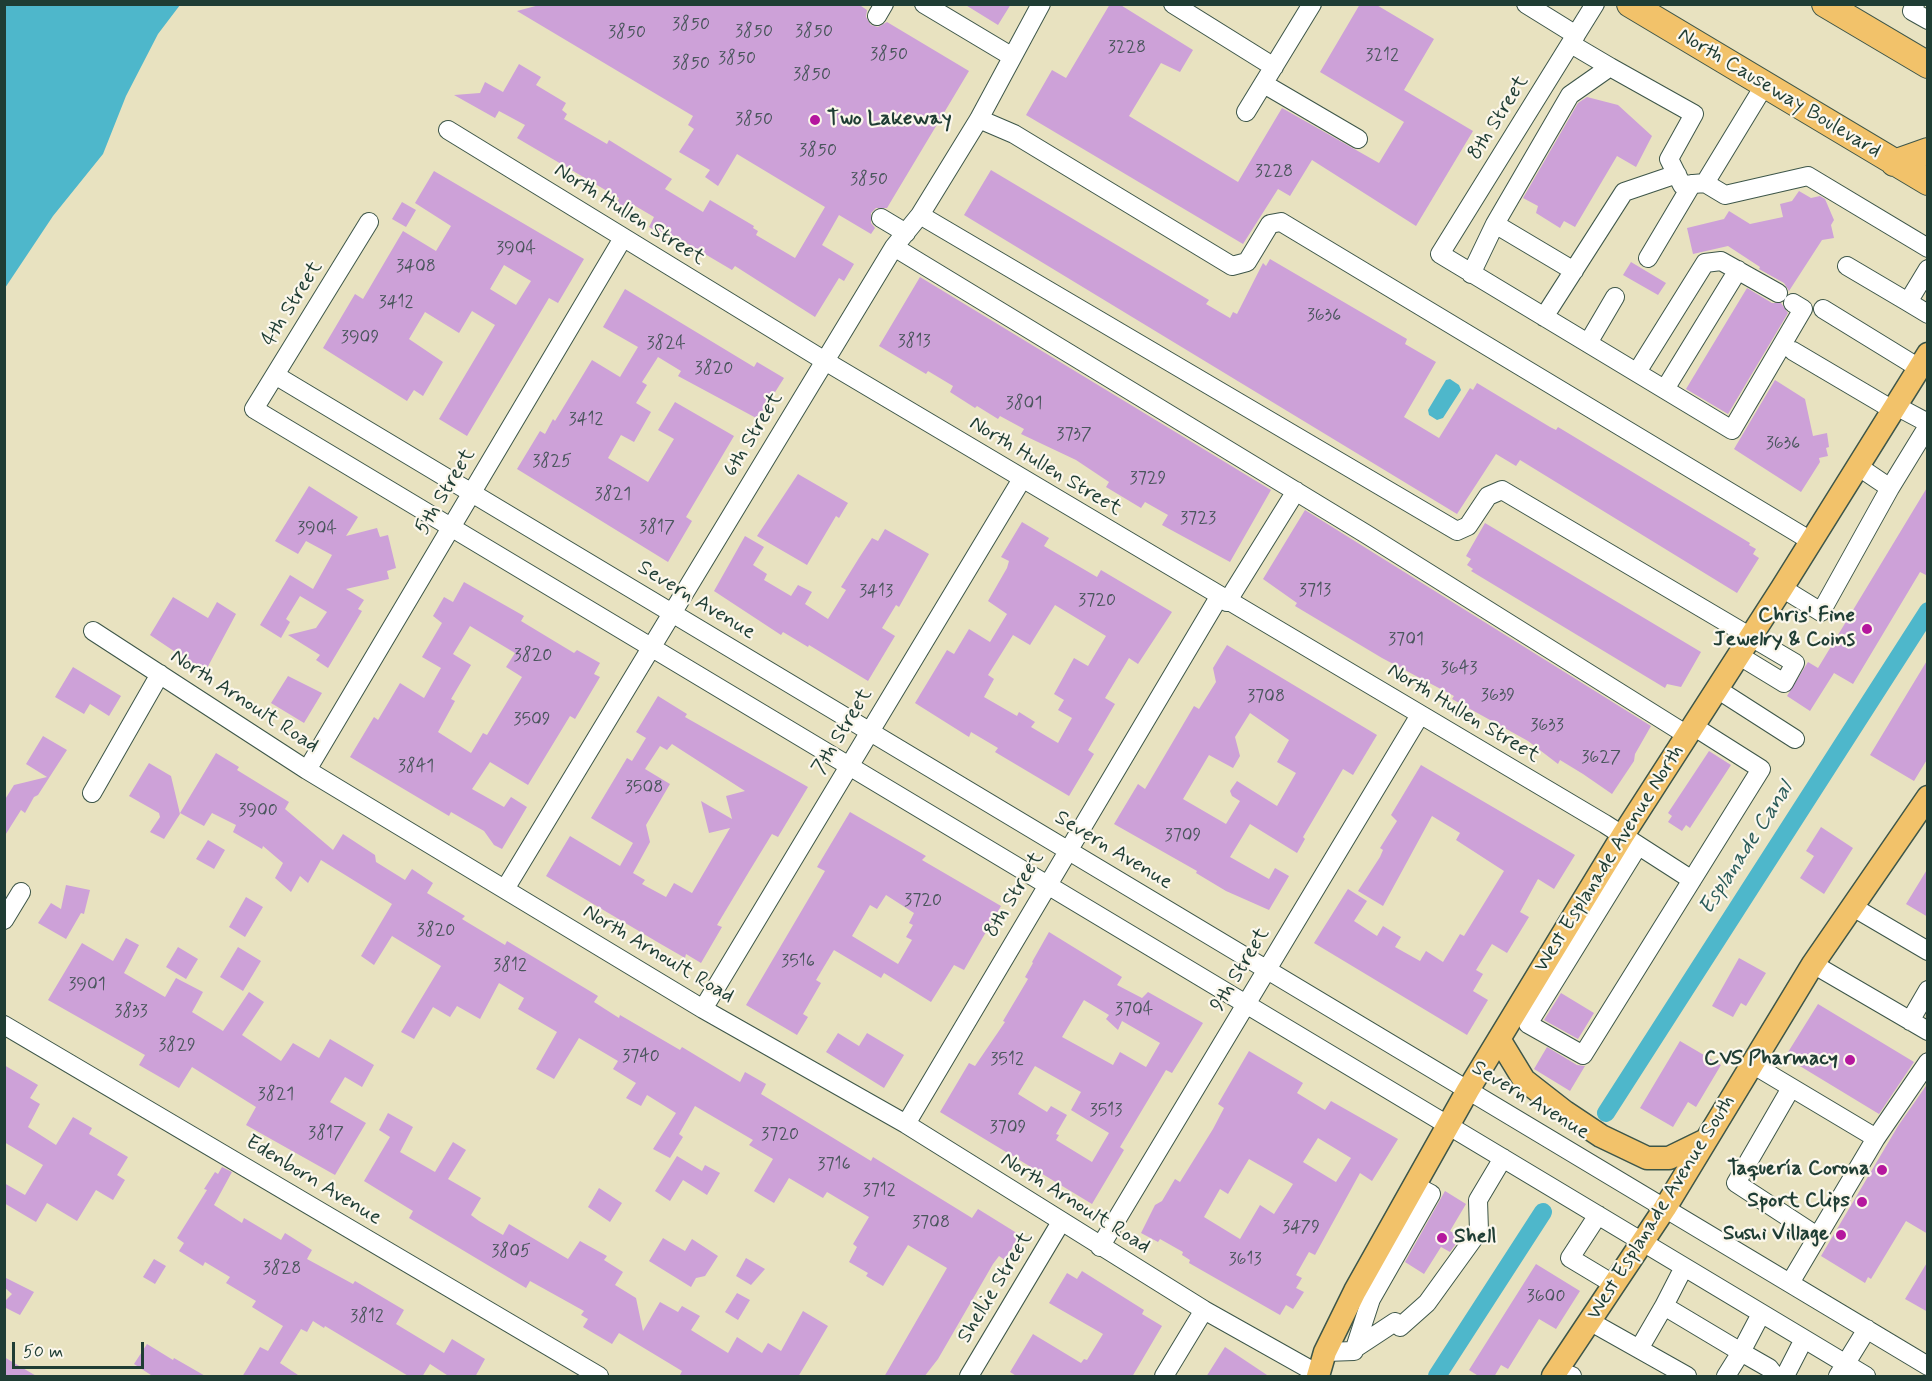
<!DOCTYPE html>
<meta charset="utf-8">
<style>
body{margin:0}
#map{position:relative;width:1932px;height:1381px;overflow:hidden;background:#e8e2c0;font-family:Mynerve,sans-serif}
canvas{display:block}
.frame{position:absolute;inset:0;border:6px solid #1f3d34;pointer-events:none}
.scale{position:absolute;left:12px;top:1342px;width:132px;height:27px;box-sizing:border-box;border:3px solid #1f3d34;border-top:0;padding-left:8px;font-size:18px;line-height:21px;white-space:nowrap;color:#1f3d34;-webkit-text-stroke:4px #fbf7ec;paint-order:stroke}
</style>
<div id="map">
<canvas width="1932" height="1381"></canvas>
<div class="frame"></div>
<div class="scale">50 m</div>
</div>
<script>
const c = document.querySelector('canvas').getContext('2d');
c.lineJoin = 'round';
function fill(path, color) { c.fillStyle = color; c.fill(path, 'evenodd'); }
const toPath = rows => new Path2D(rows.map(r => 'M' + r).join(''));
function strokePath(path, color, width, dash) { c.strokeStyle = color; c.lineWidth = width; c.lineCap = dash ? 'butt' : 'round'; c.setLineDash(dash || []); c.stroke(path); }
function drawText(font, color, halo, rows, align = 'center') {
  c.font = font + ' Mynerve,sans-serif'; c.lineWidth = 4.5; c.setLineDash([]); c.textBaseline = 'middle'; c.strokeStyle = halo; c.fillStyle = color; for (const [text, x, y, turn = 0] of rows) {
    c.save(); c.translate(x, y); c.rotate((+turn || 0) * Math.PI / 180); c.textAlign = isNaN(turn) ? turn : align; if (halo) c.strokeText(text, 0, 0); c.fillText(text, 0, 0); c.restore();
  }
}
fill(toPath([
 [5,4,180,5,158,34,126,96,103,154,53,216,5,288],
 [1450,379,1459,385,1461,390,1443,418,1437,420,1429,415,1428,410,1446,380]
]), '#4eb7cb');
strokePath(toPath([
 [1606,1113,1928,611],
 [1437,1376,1543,1212]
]), '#4eb7cb', 18);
fill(toPath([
 [543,4,858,4,867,10,866,17,871,25,878,27,887,22,969,71,887,208,876,208,871,213,871,223,875,228,871,234,839,215,822,245,854,264,844,281,839,278,815,317,735,266,732,270,676,237,674,242,649,227,654,217,632,204,628,210,617,203,619,198,517,138,525,125,499,111,495,118,454,95,480,93,485,82,503,92,519,64,541,77,536,85,566,103,562,110,567,114,564,119,607,144,609,140,672,179,665,189,703,212,710,200,754,226,753,228,758,231,756,235,795,258,825,207,737,154,718,186,705,177,710,170,679,152,694,129,688,125,693,116,517,11],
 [964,4,1011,4,998,25],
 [1110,4,1119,4,1193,50,1180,72,1161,63,1129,116,1238,182,1282,108,1379,163,1404,122,1320,72,1360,4,1375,4,1434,39,1404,90,1473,131,1416,226,1312,160,1290,196,1278,189,1243,244,1026,115,1052,70,1066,78],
 [1587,97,1618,105,1652,136,1636,167,1617,156,1575,227,1564,221,1560,228,1536,213,1538,206,1523,198,1578,103],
 [991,170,1209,300,1206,304,1230,318,1233,312,1237,314,1263,263,1266,266,1270,259,1407,339,1405,344,1436,362,1404,417,1439,438,1470,388,1473,390,1477,383,1550,427,1556,430,1558,427,1750,543,1749,545,1756,549,1753,554,1759,558,1737,593,1520,460,1516,466,1496,454,1457,514,964,215],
 [434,171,584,259,558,303,549,298,467,436,439,419,495,325,472,311,459,333,425,312,409,339,443,362,423,396,414,390,407,401,323,348,355,294,363,299,403,231,436,251,451,226,415,203],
 [504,265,531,281,516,305,490,289],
 [1799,191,1811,198,1820,196,1825,199,1834,220,1831,225,1834,238,1822,240,1789,291,1784,283,1759,269,1760,267,1728,246,1693,254,1687,228,1724,219,1729,211,1750,224,1783,217,1780,204,1792,201],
 [402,202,416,210,406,227,392,219],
 [1631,262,1666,283,1658,295,1623,275],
 [920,277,1271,490,1230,562,1162,525,1168,515,1145,502,1141,508,1106,487,1109,482,1076,460,1021,434,1024,429,1000,416,998,419,977,406,975,408,950,392,953,386,928,371,926,374,879,346],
 [1747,288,1772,303,1781,303,1788,313,1728,414,1686,389],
 [625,289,754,367,757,362,784,378,758,419,678,376,681,371,658,357,642,382,647,385,636,403,651,412,634,442,621,435,608,458,648,482,674,439,658,430,675,402,734,436,686,517,692,521,668,562,517,469,540,431,545,434,553,419,555,421,592,360,620,377,638,347,603,327],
 [1775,380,1805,399,1813,436,1827,433,1829,447,1826,448,1828,456,1819,458,1820,462,1801,492,1734,449],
 [798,474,848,503,839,518,836,516,807,565,757,536],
 [309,486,358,517,346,536,377,528,380,537,388,535,396,568,387,571,389,579,346,589,364,600,358,609,362,611,328,668,316,660,320,655,288,635,316,628,327,612,300,596,286,619,290,622,281,638,260,625,290,575,313,589,332,555,306,541,298,554,275,541],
 [1928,486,1928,576,1920,572,1853,684,1834,673,1810,711,1787,696,1808,662,1818,668],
 [1305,510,1651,726,1635,754,1634,761,1612,794,1583,774,1560,760,1558,764,1528,741,1452,699,1454,696,1382,658,1295,606,1297,603,1263,579],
 [1022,522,1049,538,1044,546,1097,577,1101,570,1172,612,1138,664,1129,658,1105,698,1115,704,1088,750,1094,754,1069,796,995,752,998,748,971,732,969,737,915,703,947,650,954,654,969,629,990,642,1007,614,988,601,1007,568,1009,561,1001,557],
 [1055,605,1106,636,1088,666,1074,658,1054,694,1064,700,1058,710,1072,718,1058,743,1031,727,1035,722,1019,712,1017,716,984,697,994,679,988,675,1013,635,1030,645],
 [1485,523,1701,652,1681,687,1667,684,1665,688,1471,571,1473,569,1467,565,1471,559,1466,556],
 [885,529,929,554,899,607,896,605,882,628,895,636,868,681,809,645,808,647,783,632,781,635,714,591,745,536,764,547,753,565,767,574,764,580,791,596,798,585,812,592,805,604,828,619,846,590,841,587,859,558,872,538,878,541],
 [464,582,524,616,521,621,574,653,577,650,600,663,594,674,600,677,575,719,570,716,528,785,490,762,472,789,504,807,511,797,527,807,502,849,494,845,484,831,451,812,449,816,350,757,374,717,378,720,400,683,424,698,441,668,422,657,442,623,433,616,444,597,453,602],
 [470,626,515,653,506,667,522,677,487,735,483,733,471,753,438,732,455,701,451,699,471,665,453,654],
 [173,597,208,618,217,602,236,614,205,672,150,635],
 [1227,645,1377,735,1353,775,1343,769,1303,837,1305,839,1297,853,1250,824,1230,857,1269,879,1275,868,1289,876,1269,910,1226,891,1196,873,1197,871,1114,824,1138,784,1145,789,1194,706,1199,709,1216,682,1213,668],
 [1250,713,1289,740,1277,762,1296,773,1277,806,1237,781,1230,791,1232,796,1240,801,1226,824,1183,799,1209,755,1233,768,1240,756,1235,737],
 [1928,659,1928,758,1914,781,1870,755],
 [73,667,121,696,109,716,90,704,84,714,55,697],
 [288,676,322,693,304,723,271,703],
 [658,696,687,714,685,717,808,787,778,837,772,834,750,870,717,925,722,927,701,963,686,954,685,958,659,943,546,876,570,836,620,866,633,843,591,818,627,758,632,761,646,738,636,732],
 [672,744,745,791,726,796,732,819,701,801,709,833,730,828,692,893,674,883,666,897,642,884,645,880,633,873,650,842,646,825,670,784,645,769,660,746,667,750],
 [43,736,67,750,38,795,34,797,25,813,21,810,4,837,4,801,14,785,47,777,26,764],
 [1709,751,1731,765,1690,828,1686,825,1682,831,1668,822,1672,816,1668,813],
 [216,753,239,767,237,770,289,802,285,809,333,850,343,834,375,855,376,862,405,880,412,869,433,883,427,893,465,916,462,919,505,945,507,941,598,996,594,1002,619,1018,620,1015,680,1050,682,1047,740,1082,745,1072,766,1084,761,1094,871,1161,873,1157,972,1218,978,1209,1020,1235,1005,1260,999,1256,993,1264,938,1359,924,1377,884,1377,947,1268,908,1245,883,1286,866,1276,868,1273,849,1262,857,1247,853,1244,869,1217,827,1192,823,1198,789,1178,774,1203,754,1191,773,1159,749,1145,753,1140,695,1106,679,1134,683,1137,670,1158,653,1149,676,1113,647,1095,641,1106,626,1098,636,1083,613,1069,618,1061,579,1038,554,1079,536,1069,557,1032,518,1009,524,998,499,983,480,1019,457,1006,450,1017,433,1007,414,1039,401,1032,441,966,392,936,374,965,361,956,392,904,321,860,308,883,300,876,291,892,275,878,283,863,263,846,262,849,233,832,236,825,212,813,204,826,180,813],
 [149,763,171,776,180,814,164,839,150,832,160,817,159,813,129,796],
 [1421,765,1575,855,1554,889,1538,879,1520,912,1529,917,1507,953,1492,944,1476,970,1483,974,1473,991,1488,1000,1467,1035,1314,943,1348,889,1367,901,1354,921,1377,936,1383,926,1401,937,1395,947,1420,961,1426,951,1443,962,1460,934,1464,936,1504,871,1456,840,1460,833,1432,816,1383,906,1358,891,1380,857,1383,850,1380,848,1397,821,1391,815],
 [850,812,926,856,922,860,1001,906,964,970,954,965,931,1002,884,973,881,978,834,950,816,980,821,983,803,1014,808,1017,797,1035,746,1005,825,871,817,867],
 [886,895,914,913,909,923,913,925,906,937,912,940,898,964,852,936,870,905,877,909],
 [1821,827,1853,848,1824,894,1800,878,1814,856,1806,851],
 [208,840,225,850,214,869,196,859],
 [1928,868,1928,917,1906,904],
 [66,885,90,890,84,914,81,913,66,939,38,923,51,903,61,909],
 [246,897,263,907,245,937,229,927],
 [1049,932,1122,977,1117,985,1142,998,1148,992,1203,1023,1172,1073,1166,1070,1120,1147,1124,1150,1092,1204,940,1112,969,1063,975,1066,1005,1022,1003,1021,1028,979,1025,977,1033,963,1032,962],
 [1084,1000,1109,1015,1106,1019,1118,1030,1122,1021,1160,1043,1146,1067,1120,1052,1113,1065,1062,1037],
 [1035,1066,1081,1092,1071,1110,1109,1133,1092,1162,1056,1140,1059,1135,1056,1134,1067,1115,1051,1106,1047,1112,1018,1094],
 [126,938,139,945,124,973,165,997,176,978,203,992,192,1012,223,1031,249,992,264,1002,242,1035,281,1061,293,1043,319,1058,330,1039,374,1065,362,1087,345,1077,330,1102,366,1123,335,1175,246,1125,256,1107,192,1067,179,1088,139,1065,145,1055,48,1000,82,943,113,961],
 [178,947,198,959,186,979,166,967],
 [238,947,261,961,243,991,220,977],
 [1739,958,1766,973,1746,1006,1741,1003,1733,1017,1712,1006],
 [1561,993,1594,1013,1578,1039,1544,1020],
 [1818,1004,1914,1062,1879,1114,1785,1057],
 [838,1033,859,1046,867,1033,904,1055,884,1088,826,1052],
 [1680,1041,1721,1065,1696,1107,1688,1102,1673,1127,1640,1108],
 [1547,1047,1577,1065,1585,1066,1570,1091,1534,1069],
 [1249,1051,1303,1083,1297,1093,1325,1110,1331,1101,1398,1139,1372,1181,1360,1173,1315,1255,1309,1252,1296,1275,1302,1278,1296,1288,1304,1292,1293,1309,1286,1305,1280,1315,1189,1263,1190,1260,1182,1255,1183,1252,1160,1239,1158,1242,1141,1233,1155,1205,1162,1201,1175,1179,1180,1182,1213,1129,1224,1108,1218,1104],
 [1318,1138,1351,1158,1336,1182,1303,1162],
 [1249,1159,1293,1184,1274,1214,1260,1205,1240,1239,1204,1217,1220,1189,1228,1194],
 [4,1065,38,1085,30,1098,40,1104,28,1127,56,1145,73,1117,92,1128,89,1134,128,1157,117,1175,125,1180,113,1200,96,1190,77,1221,47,1203,36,1222,4,1203,4,1183,25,1195,43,1165,4,1142],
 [1928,1083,1928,1234,1906,1221,1871,1279,1868,1277,1865,1283,1821,1256,1898,1126],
 [388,1113,413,1127,400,1152,435,1172,453,1142,466,1150,448,1179,481,1198,471,1215,479,1221,503,1235,509,1224,568,1259,580,1241,607,1256,604,1260,623,1272,615,1285,636,1298,643,1331,660,1302,678,1312,682,1306,700,1316,691,1330,728,1353,737,1337,762,1353,768,1343,781,1351,803,1311,828,1326,798,1377,679,1377,682,1371,619,1333,612,1344,583,1327,588,1319,581,1315,584,1311,530,1281,526,1288,409,1218,413,1211,364,1181,390,1137,379,1130],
 [677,1156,702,1171,705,1165,720,1173,707,1195,683,1180,670,1201,655,1191],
 [222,1167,232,1172,214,1205,242,1223,244,1218,281,1240,285,1233,312,1250,307,1259,353,1284,355,1281,404,1310,396,1324,444,1353,452,1339,485,1359,475,1377,450,1377,430,1364,422,1377,410,1377,325,1326,324,1328,313,1321,307,1332,301,1329,280,1363,301,1377,242,1377,260,1347,268,1351,283,1326,252,1307,256,1301,226,1283,230,1277,205,1262,203,1266,179,1251,184,1243,177,1238,207,1190,204,1189,215,1172,218,1174],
 [599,1188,622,1203,610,1222,588,1207],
 [1445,1191,1466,1204,1450,1231,1461,1237,1450,1252,1441,1247,1424,1274,1405,1262],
 [663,1238,685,1251,692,1239,718,1256,705,1276,696,1278,691,1287,649,1261],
 [746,1258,765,1269,751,1285,736,1276],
 [154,1259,166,1266,155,1284,143,1277],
 [1928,1261,1928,1312,1905,1299],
 [1536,1264,1580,1291,1556,1329,1539,1319,1508,1369,1501,1365,1494,1377,1480,1377,1469,1370],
 [1082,1271,1144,1310,1142,1314,1162,1326,1132,1377,1018,1377,1010,1372,1033,1334,1081,1363,1084,1359,1087,1360,1103,1334,1049,1303,1067,1273,1077,1279],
 [4,1277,34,1292,20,1315,4,1307,4,1302,12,1294,4,1287],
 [737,1293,750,1300,738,1320,725,1312],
 [147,1344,173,1360,174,1358,207,1377,154,1377,134,1364],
 [1225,1347,1270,1377,1206,1377],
 [4,1357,38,1377,4,1377]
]), '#cda1d8');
const minor = toPath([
 [924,4,1011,56],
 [1173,4,1274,67],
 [1526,4,1576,35],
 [1595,4,1440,254,1732,430,1803,309,1793,303],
 [1915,4,1912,11,1928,20],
 [877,16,884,4],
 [1610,67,1694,114,1669,159,1682,185,1705,183,1725,195,1808,176,1928,248],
 [1264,84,1358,139],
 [1246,112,1312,4],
 [979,119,1014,134,1232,266,1247,262,1270,224,1281,222,1811,541],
 [448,130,825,361,1605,824,1692,880],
 [1705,183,1764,86],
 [920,215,1457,531,1468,526,1488,496,1502,490,1795,663,1784,683,1738,655],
 [881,218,906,233],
 [369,222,254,409,1866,1376],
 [1495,224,1574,271],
 [894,247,1366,534,1687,735],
 [1648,258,1692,184],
 [1847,266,1908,302,1928,269],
 [1471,274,1495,224,1570,95,1610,67,1571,44],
 [1908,302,1928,314],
 [1823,309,1919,368],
 [1544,317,1624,192,1677,174],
 [1588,343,1615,297],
 [1793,351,1893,410],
 [1637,372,1705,263,1721,261,1778,293],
 [275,375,1928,1366],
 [1665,389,1738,270],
 [1896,406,1928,423],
 [1890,488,1928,426],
 [1782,588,1821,612,1890,488,1859,467],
 [1227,602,1296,491],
 [93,631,307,770,703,1009,906,1124,1204,1310,1318,1374],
 [1717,689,1795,739],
 [307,770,623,238],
 [92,793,160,674],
 [1638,846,1528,1024,1583,1055,1761,769,1693,726],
 [505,889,894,247,920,215,979,119,1041,4],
 [1853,907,1928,951],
 [4,920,21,892],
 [1813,964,1928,1031],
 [703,1009,1022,479],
 [1910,1021,1928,990],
 [4,1025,599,1376],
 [1752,1064,1876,1138,1790,1283],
 [1791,1088,1736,1183,1817,1236],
 [906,1124,1219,597],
 [1876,1138,1928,1062],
 [1598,1215,1570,1258,1615,1285],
 [1100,1247,1420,715],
 [1664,1306,1684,1267],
 [1591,1322,1687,1376],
 [1354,1349,1395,1322,1400,1327,1427,1303,1479,1231,1478,1200,1503,1158],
 [1639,1349,1664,1306,1741,1352,1761,1314],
 [1325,1352,1354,1351,1371,1299,1431,1194,1414,1185],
 [1557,1372,1572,1376],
 [969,1376,1061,1222],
 [1164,1376,1204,1310],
 [1726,1376,1741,1352,1769,1368,1775,1376],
 [1785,1376,1804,1339],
 [1838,1376,1867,1329]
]);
const major = toPath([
 [1499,1039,1524,1080,1565,1112,1601,1136,1647,1158,1669,1158,1706,1140],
 [1318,1376,1325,1352,1355,1291,1468,1090,1623,835,1782,588,1928,354],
 [1553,1376,1665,1208,1813,964,1928,797]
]);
const highway = toPath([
 [1630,4,1928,182],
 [1825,4,1928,65],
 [1894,163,1928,151]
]);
strokePath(minor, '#3d5649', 20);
strokePath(major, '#3d5649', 25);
strokePath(highway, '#3d5649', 28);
strokePath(minor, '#fff', 18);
strokePath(major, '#f2c26a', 22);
strokePath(highway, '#f2c26a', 26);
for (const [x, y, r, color] of [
 [815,120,6,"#b5179e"],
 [1867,629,6,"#b5179e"],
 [1850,1060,6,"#b5179e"],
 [1882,1170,6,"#b5179e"],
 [1862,1202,6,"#b5179e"],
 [1841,1235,6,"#b5179e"],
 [1442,1238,6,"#b5179e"]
]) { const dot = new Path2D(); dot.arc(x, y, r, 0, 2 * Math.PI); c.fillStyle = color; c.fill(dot); strokePath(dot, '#fbf7ec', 2); }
drawText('18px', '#4a565d', null, [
 ["3850",691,25],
 ["3850",754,32],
 ["3850",814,32],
 ["3850",627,33],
 ["3228",1127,48],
 ["3850",889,55],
 ["3212",1382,56],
 ["3850",737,59],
 ["3850",691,64],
 ["3850",812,75],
 ["3850",754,120],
 ["3850",818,151],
 ["3228",1274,172],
 ["3850",869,180],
 ["3904",516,249],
 ["3408",416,267],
 ["3412",396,303],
 ["3636",1324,316],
 ["3909",360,338],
 ["3813",914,342],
 ["3824",666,344],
 ["3820",714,369],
 ["3801",1024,404],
 ["3412",586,420],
 ["3737",1074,435],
 ["3636",1783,444],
 ["3825",552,462],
 ["3729",1148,479],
 ["3821",613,495],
 ["3723",1198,519],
 ["3817",657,528],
 ["3904",317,529],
 ["3713",1315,591],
 ["3413",876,592],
 ["3720",1097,601],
 ["3701",1406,640],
 ["3820",533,656],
 ["3643",1459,669],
 ["3639",1498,696],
 ["3708",1266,697],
 ["3509",532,720],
 ["3633",1547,726],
 ["3627",1601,758],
 ["3841",416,767],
 ["3508",644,788],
 ["3900",258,811],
 ["3709",1183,836],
 ["3720",923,901],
 ["3820",436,931],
 ["3516",798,962],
 ["3812",510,966],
 ["3901",87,985],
 ["3704",1134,1010],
 ["3833",131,1012],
 ["3829",177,1046],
 ["3740",641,1057],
 ["3512",1007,1060],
 ["3821",276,1095],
 ["3513",1106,1111],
 ["3709",1008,1128],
 ["3817",326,1134],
 ["3720",780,1135],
 ["3716",834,1165],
 ["3712",879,1191],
 ["3708",931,1223],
 ["3479",1301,1228],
 ["3805",511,1252],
 ["3613",1245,1260],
 ["3828",282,1269],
 ["3600",1546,1297],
 ["3812",367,1317]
]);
drawText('21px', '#1f3d34', '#fbf7ec', [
 ["North Causeway Boulevard",1779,94,31],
 ["8th Street",1499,118,-58],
 ["North Hullen Street",629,215,32],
 ["4th Street",293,304,-58],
 ["6th Street",754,435,-59],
 ["North Hullen Street",1045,467,31],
 ["5th Street",446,492,-59],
 ["Severn Avenue",696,601,31],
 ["North Arnoult Road",244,702,33],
 ["North Hullen Street",1463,714,31],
 ["7th Street",843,732,-59],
 ["Severn Avenue",1113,851,31],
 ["West Esplanade Avenue North",1610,859,-58],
 ["8th Street",1015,895,-59],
 ["North Arnoult Road",658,955,31],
 ["9th Street",1241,970,-59],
 ["Severn Avenue",1530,1101,31],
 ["Edenborn Avenue",313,1181,31],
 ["North Arnoult Road",1075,1204,32],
 ["West Esplanade Avenue South",1662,1208,-58],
 ["Shellie Street",996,1288,-59]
]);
drawText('bold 21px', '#1f3d34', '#fbf7ec', [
 ["Two Lakeway",827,120,"left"],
 ["Chris' Fine",1855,617],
 ["Jewelry & Coins",1855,641],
 ["CVS Pharmacy",1838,1060],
 ["Taquería Corona",1870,1170],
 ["Sport Clips",1850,1202],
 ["Sushi Village",1829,1235],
 ["Shell",1454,1238,"left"]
], 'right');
drawText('italic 22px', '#2b5c5a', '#fbf7ec', [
 ["Esplanade Canal",1747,849,-57]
]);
</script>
